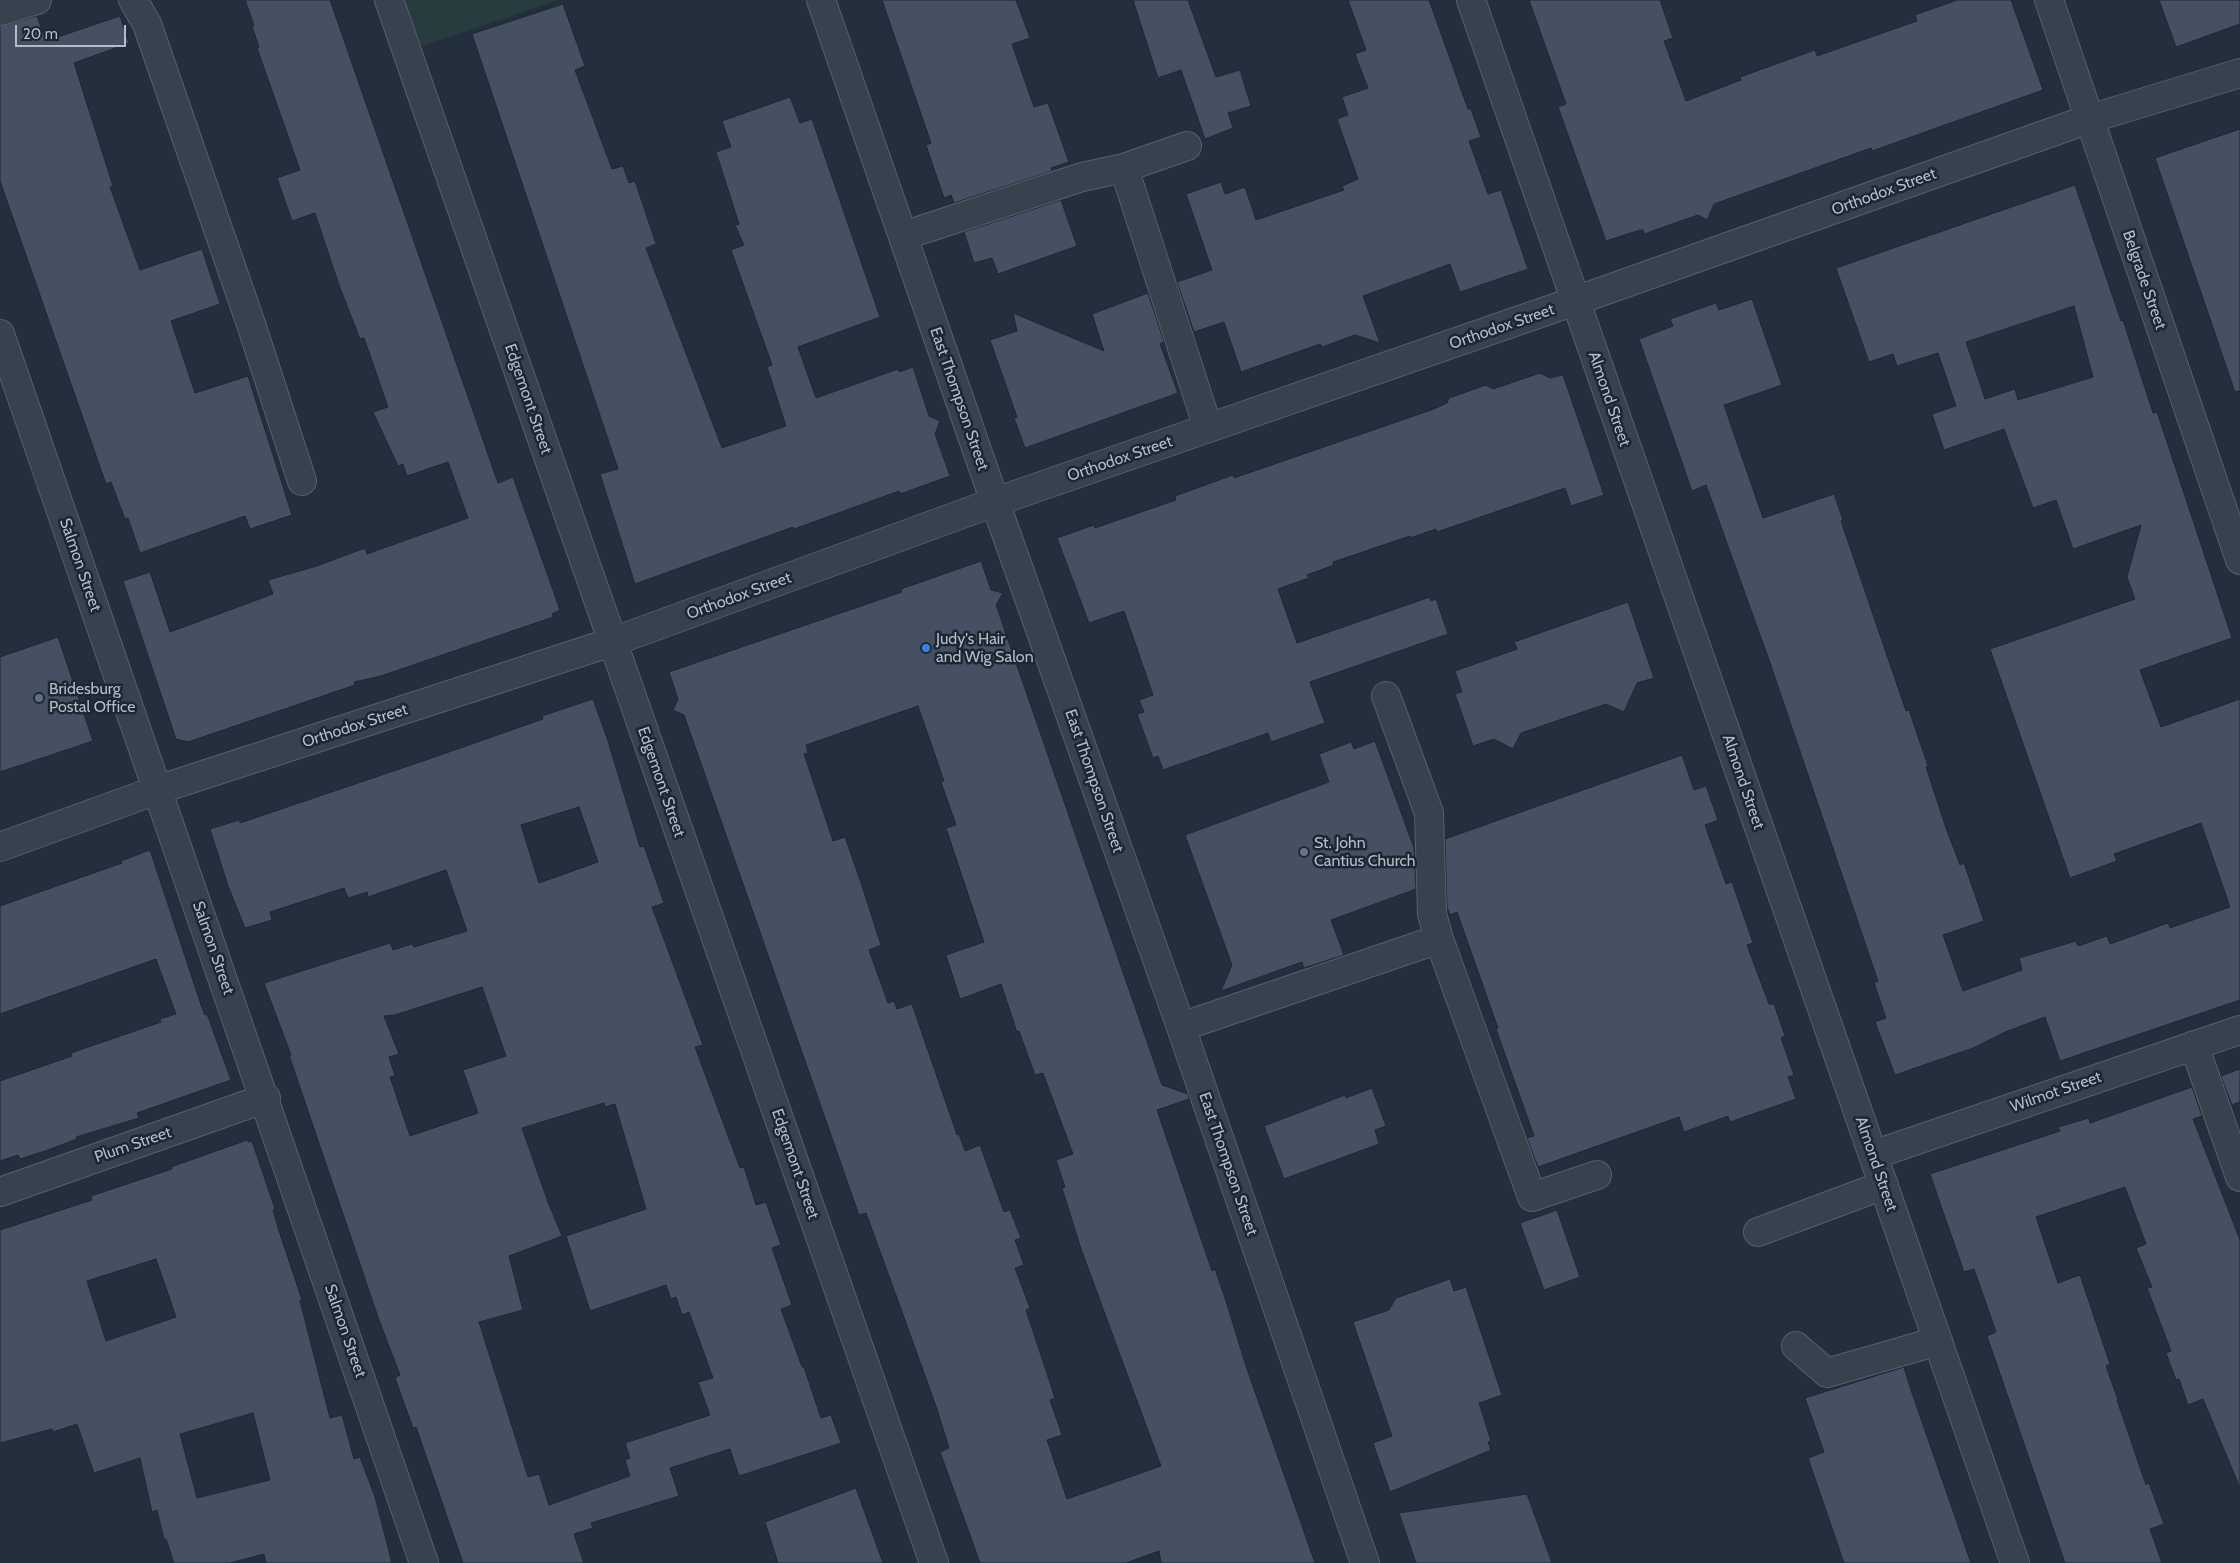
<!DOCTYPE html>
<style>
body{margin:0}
#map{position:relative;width:2240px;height:1563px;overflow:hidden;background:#242f3e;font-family:Cabin,sans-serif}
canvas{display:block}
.scale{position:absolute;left:15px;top:25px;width:111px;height:22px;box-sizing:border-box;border:2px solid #b4bcc9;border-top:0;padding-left:6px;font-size:15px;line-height:18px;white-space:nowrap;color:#b4bcc9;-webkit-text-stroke:4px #1d2633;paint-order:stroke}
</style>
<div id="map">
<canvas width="2240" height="1563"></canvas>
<div class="scale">20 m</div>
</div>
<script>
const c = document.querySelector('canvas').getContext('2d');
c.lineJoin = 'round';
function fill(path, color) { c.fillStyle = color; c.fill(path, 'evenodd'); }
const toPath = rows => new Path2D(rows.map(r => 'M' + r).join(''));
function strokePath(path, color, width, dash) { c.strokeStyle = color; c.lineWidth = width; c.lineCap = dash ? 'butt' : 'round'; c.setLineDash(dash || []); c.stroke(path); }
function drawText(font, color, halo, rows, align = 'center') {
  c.font = font + ' Cabin,sans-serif'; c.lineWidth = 5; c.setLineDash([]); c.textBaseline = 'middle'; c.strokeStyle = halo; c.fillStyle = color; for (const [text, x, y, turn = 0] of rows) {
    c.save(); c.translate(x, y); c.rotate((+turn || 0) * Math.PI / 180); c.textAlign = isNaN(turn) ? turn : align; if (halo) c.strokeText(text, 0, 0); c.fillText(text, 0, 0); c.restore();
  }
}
fill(toPath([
 [387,0,559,0,404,52]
]), '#263c3f');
const building = toPath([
 [245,0,330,0,498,483,513,477,560,610,552,614,553,617,381,676,354,682,355,685,188,742,176,739,123,581,150,572,170,632,273,594,268,580,317,566,365,548,367,554,468,518,448,462,407,476,403,464,398,466,373,412,388,407,364,338,360,339,339,285,315,213,292,221,277,178,300,170,257,48,259,47,252,26,254,25,245,0],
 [882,0,1016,0,1030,38,1012,44,1034,107,1048,103,1069,162,1051,168,1052,171,954,203,951,195,944,198,926,145,931,143,882,0],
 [1133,0,1188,0,1216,77,1240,70,1251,106,1228,113,1233,128,1205,139,1181,70,1158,78,1133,0],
 [1348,0,1429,0,1468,109,1471,109,1481,137,1469,141,1488,194,1501,190,1528,269,1460,292,1450,264,1404,281,1363,296,1380,343,1355,335,1322,347,1320,344,1241,372,1224,322,1194,332,1177,282,1212,270,1186,194,1221,182,1225,194,1245,187,1256,220,1344,190,1342,186,1358,179,1337,119,1348,115,1342,97,1368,88,1355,54,1366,50,1348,0],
 [1529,0,1660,0,1673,38,1664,41,1686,101,1741,80,1740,77,1815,50,1817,56,1917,21,1915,15,1957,0,2011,0,2043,90,1872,151,1871,148,1714,204,1707,220,1698,215,1644,234,1643,230,1640,230,1606,241,1558,107,1566,104,1529,0],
 [2159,0,2240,0,2240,24,2176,47,2159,0],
 [563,4,585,66,575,70,612,169,623,166,629,183,635,181,656,244,646,248,722,448,786,426,767,367,772,365,731,250,744,245,735,225,739,224,716,152,731,147,722,121,790,97,800,123,812,119,880,317,798,347,816,398,898,369,899,372,913,367,929,416,940,421,935,434,950,476,900,494,899,491,794,529,793,527,635,584,600,474,618,469,472,34,563,4],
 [37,16,46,41,120,16,129,43,74,63,113,186,110,187,140,270,202,249,220,304,171,321,195,393,248,376,292,515,250,529,245,516,140,553,128,518,125,519,111,482,106,484,0,181,0,26,37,16],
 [2240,129,2240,391,2235,392,2155,158,2240,129],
 [2075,185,2121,321,2123,320,2153,413,2157,412,2232,638,2140,670,2161,727,2240,699,2240,1000,2060,1061,2045,1017,2005,1032,1973,1048,1895,1075,1875,1022,1886,1018,1874,983,1878,981,1768,657,1706,485,1692,491,1639,339,1673,326,1670,319,1716,303,1719,310,1752,299,1782,385,1724,405,1763,518,1834,494,1843,520,1841,521,1906,711,1909,710,1928,766,1926,767,1946,828,1960,865,1964,863,1984,921,1943,935,1963,991,2022,970,2019,958,2076,941,2078,946,2107,936,2110,944,2168,923,2170,928,2230,907,2201,823,2114,854,2117,861,2070,878,1990,649,2135,599,2127,577,2141,525,2073,549,2056,500,2033,508,2004,429,1944,450,1932,414,1956,406,1938,353,1897,366,1893,354,1869,362,1836,268,2075,185],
 [2074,306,2093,377,2018,400,2015,389,1985,399,1966,342,2074,306],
 [1061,200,1077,246,998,274,992,258,974,263,964,232,1061,200],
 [1148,293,1164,342,1160,344,1178,393,1025,448,1014,418,1017,417,990,340,1017,331,1013,313,1104,351,1092,314,1148,293],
 [1540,373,1550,378,1563,375,1604,495,1571,506,1565,488,1437,532,1436,529,1410,538,1410,536,1333,562,1334,565,1307,575,1309,578,1278,589,1297,643,1430,597,1431,601,1436,599,1448,634,1310,682,1325,723,1271,742,1268,733,1163,770,1158,756,1153,758,1137,714,1144,712,1139,700,1153,695,1124,611,1089,623,1057,538,1094,525,1095,528,1176,500,1175,496,1233,475,1234,478,1434,409,1447,403,1449,398,1486,385,1493,389,1540,373],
 [981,561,991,590,1003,593,996,605,1162,1085,1188,1094,1189,1099,1157,1110,1212,1271,1215,1269,1225,1298,1246,1366,1315,1563,1161,1563,1159,1551,1126,1563,980,1563,940,1452,949,1448,937,1409,897,1298,866,1213,859,1215,684,715,673,710,678,699,669,672,902,592,901,589,981,561],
 [918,706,944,781,941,782,956,825,946,828,984,942,946,955,960,999,1001,984,1017,1032,1019,1031,1035,1075,1043,1073,1073,1154,1056,1160,1065,1187,1062,1188,1081,1249,1161,1466,1067,1499,1047,1440,1062,1435,1050,1400,1055,1398,1026,1310,1030,1308,1015,1268,1024,1265,1015,1240,1021,1238,1010,1210,1004,1212,980,1145,965,1151,959,1134,957,1135,912,1004,897,1009,894,1001,888,1003,869,950,881,945,861,883,845,837,833,841,804,754,808,753,806,745,918,706],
 [1628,602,1654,678,1637,683,1624,712,1606,704,1521,733,1513,749,1494,739,1473,746,1455,694,1462,692,1455,671,1517,649,1514,642,1628,602],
 [58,637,93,741,0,772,0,657,58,637],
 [593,699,607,738,640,847,644,846,664,903,652,907,703,1045,695,1047,740,1168,744,1167,756,1205,766,1202,781,1245,772,1248,792,1305,781,1309,802,1367,804,1367,821,1418,831,1415,841,1443,739,1476,730,1449,670,1468,679,1496,591,1523,593,1528,574,1534,584,1563,463,1563,416,1427,413,1428,395,1378,400,1375,379,1320,289,1055,291,1055,264,983,390,943,393,950,412,944,414,947,467,931,446,870,368,897,367,892,348,898,344,888,270,912,272,920,245,928,228,886,210,829,239,820,240,823,426,760,543,719,542,716,593,699],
 [579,807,598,862,539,883,521,825,579,807],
 [482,987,506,1056,463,1070,478,1113,410,1136,390,1077,395,1076,389,1057,399,1054,384,1016,395,1015,482,987],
 [604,1103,605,1107,615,1104,646,1209,566,1236,590,1311,666,1285,671,1299,676,1297,682,1315,689,1312,713,1378,698,1382,710,1415,625,1443,630,1458,625,1460,630,1476,549,1505,539,1474,528,1477,479,1322,523,1310,509,1256,562,1236,548,1202,522,1128,604,1103],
 [1375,741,1414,848,1416,889,1331,920,1344,955,1304,968,1302,962,1221,991,1232,965,1185,835,1329,782,1319,754,1351,742,1354,749,1375,741],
 [1682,755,1694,790,1706,786,1718,820,1705,825,1726,884,1732,882,1753,943,1747,945,1769,1004,1774,1004,1785,1036,1781,1038,1794,1075,1788,1077,1796,1099,1730,1122,1728,1116,1684,1132,1679,1117,1538,1167,1527,1138,1534,1136,1496,1029,1498,1028,1457,912,1450,915,1447,907,1445,839,1682,755],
 [150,850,201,1005,205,1015,207,1014,231,1080,137,1113,139,1118,76,1137,77,1139,48,1150,20,1159,18,1155,0,1161,0,1081,72,1056,71,1053,161,1022,160,1019,176,1014,156,959,0,1014,0,906,122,863,121,861,150,850],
 [2240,1069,2240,1102,2232,1105,2221,1076,2240,1069],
 [2192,1087,2202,1116,2193,1119,2240,1240,2240,1488,2203,1399,2188,1405,2179,1379,2176,1380,2166,1353,2171,1351,2147,1288,2152,1287,2136,1248,2146,1244,2125,1187,2036,1217,2058,1283,2080,1275,2110,1364,2106,1366,2118,1400,2117,1400,2146,1485,2149,1483,2164,1524,2150,1529,2162,1563,2065,1563,1987,1336,1996,1332,1974,1269,1964,1272,1930,1174,2060,1131,2058,1127,2089,1118,2090,1123,2192,1087],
 [1372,1088,1386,1126,1375,1130,1379,1144,1284,1179,1264,1126,1345,1095,1346,1098,1372,1088],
 [247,1140,248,1142,252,1141,275,1209,273,1210,279,1231,302,1300,300,1301,330,1418,342,1415,354,1459,360,1457,375,1497,392,1563,266,1563,264,1554,230,1563,174,1563,166,1539,164,1539,157,1510,152,1512,140,1458,94,1473,77,1424,53,1432,52,1429,0,1443,0,1230,92,1200,91,1196,172,1169,171,1167,247,1140],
 [156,1259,176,1317,106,1341,87,1281,156,1259],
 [253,1413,270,1480,197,1498,180,1434,253,1413],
 [1557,1210,1580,1277,1544,1290,1520,1223,1557,1210],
 [1450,1279,1454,1291,1466,1287,1502,1395,1479,1403,1491,1441,1488,1442,1491,1450,1390,1492,1373,1443,1392,1436,1353,1322,1389,1310,1396,1298,1450,1279],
 [1904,1367,1911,1390,1971,1563,1844,1563,1834,1534,1808,1458,1824,1452,1805,1398,1904,1367],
 [856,1488,883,1563,778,1563,765,1522,856,1488],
 [1527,1494,1552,1563,1416,1563,1399,1513,1527,1494]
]);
fill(building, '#455162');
strokePath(building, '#1f2835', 1);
const minor = toPath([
 [133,0,147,24,252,327,302,481],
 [389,0,934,1563],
 [821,0,995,502,1181,1027,1365,1563],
 [1471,0,2015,1563],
 [2049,0,2240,560],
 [0,11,37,0],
 [1187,146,1124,168,1208,428],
 [903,236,1082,177,1124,168],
 [0,334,424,1563],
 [1386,696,1429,813,1432,914,1439,939,1532,1197,1597,1175],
 [0,847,157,790,612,642,995,502,1575,301,2089,119,2240,73],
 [1181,1027,1439,939],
 [2194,1045,2240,1177],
 [1873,1155,2240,1030],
 [0,1192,266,1098],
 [1758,1232,1884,1185],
 [1796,1346,1827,1373,1938,1341]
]);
strokePath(minor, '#565f6c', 30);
strokePath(minor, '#38414e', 28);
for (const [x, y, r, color] of [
 [926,648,5,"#3f7fe0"],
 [39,698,5,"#5c6f8a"],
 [1304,852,5,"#6b7280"]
]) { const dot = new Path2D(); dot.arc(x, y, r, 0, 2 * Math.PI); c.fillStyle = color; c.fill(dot); strokePath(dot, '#1d2633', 2); }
drawText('16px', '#b4bcc9', '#1d2633', [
 ["Orthodox Street",1884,192,-20],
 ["Belgrade Street",2144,280,71],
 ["Orthodox Street",1502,327,-19],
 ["Edgemont Street",528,399,71],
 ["East Thompson Street",959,399,71],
 ["Almond Street",1609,399,71],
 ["Orthodox Street",1120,459,-19],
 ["Salmon Street",80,565,71],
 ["Orthodox Street",739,596,-20],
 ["Orthodox Street",355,726,-18],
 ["East Thompson Street",1094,781,71],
 ["Edgemont Street",661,782,71],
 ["Almond Street",1743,782,71],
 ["Salmon Street",213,948,71],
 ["Wilmot Street",2056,1092,-19],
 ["Plum Street",133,1145,-19],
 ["Edgemont Street",795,1164,71],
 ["East Thompson Street",1228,1164,71],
 ["Almond Street",1876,1164,71],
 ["Salmon Street",345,1331,71]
]);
drawText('16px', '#b4bcc9', '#1d2633', [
 ["Judy's Hair",936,639],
 ["and Wig Salon",936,657],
 ["Bridesburg",49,689],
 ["Postal Office",49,707],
 ["St. John",1314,843],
 ["Cantius Church",1314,861]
], 'left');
</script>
